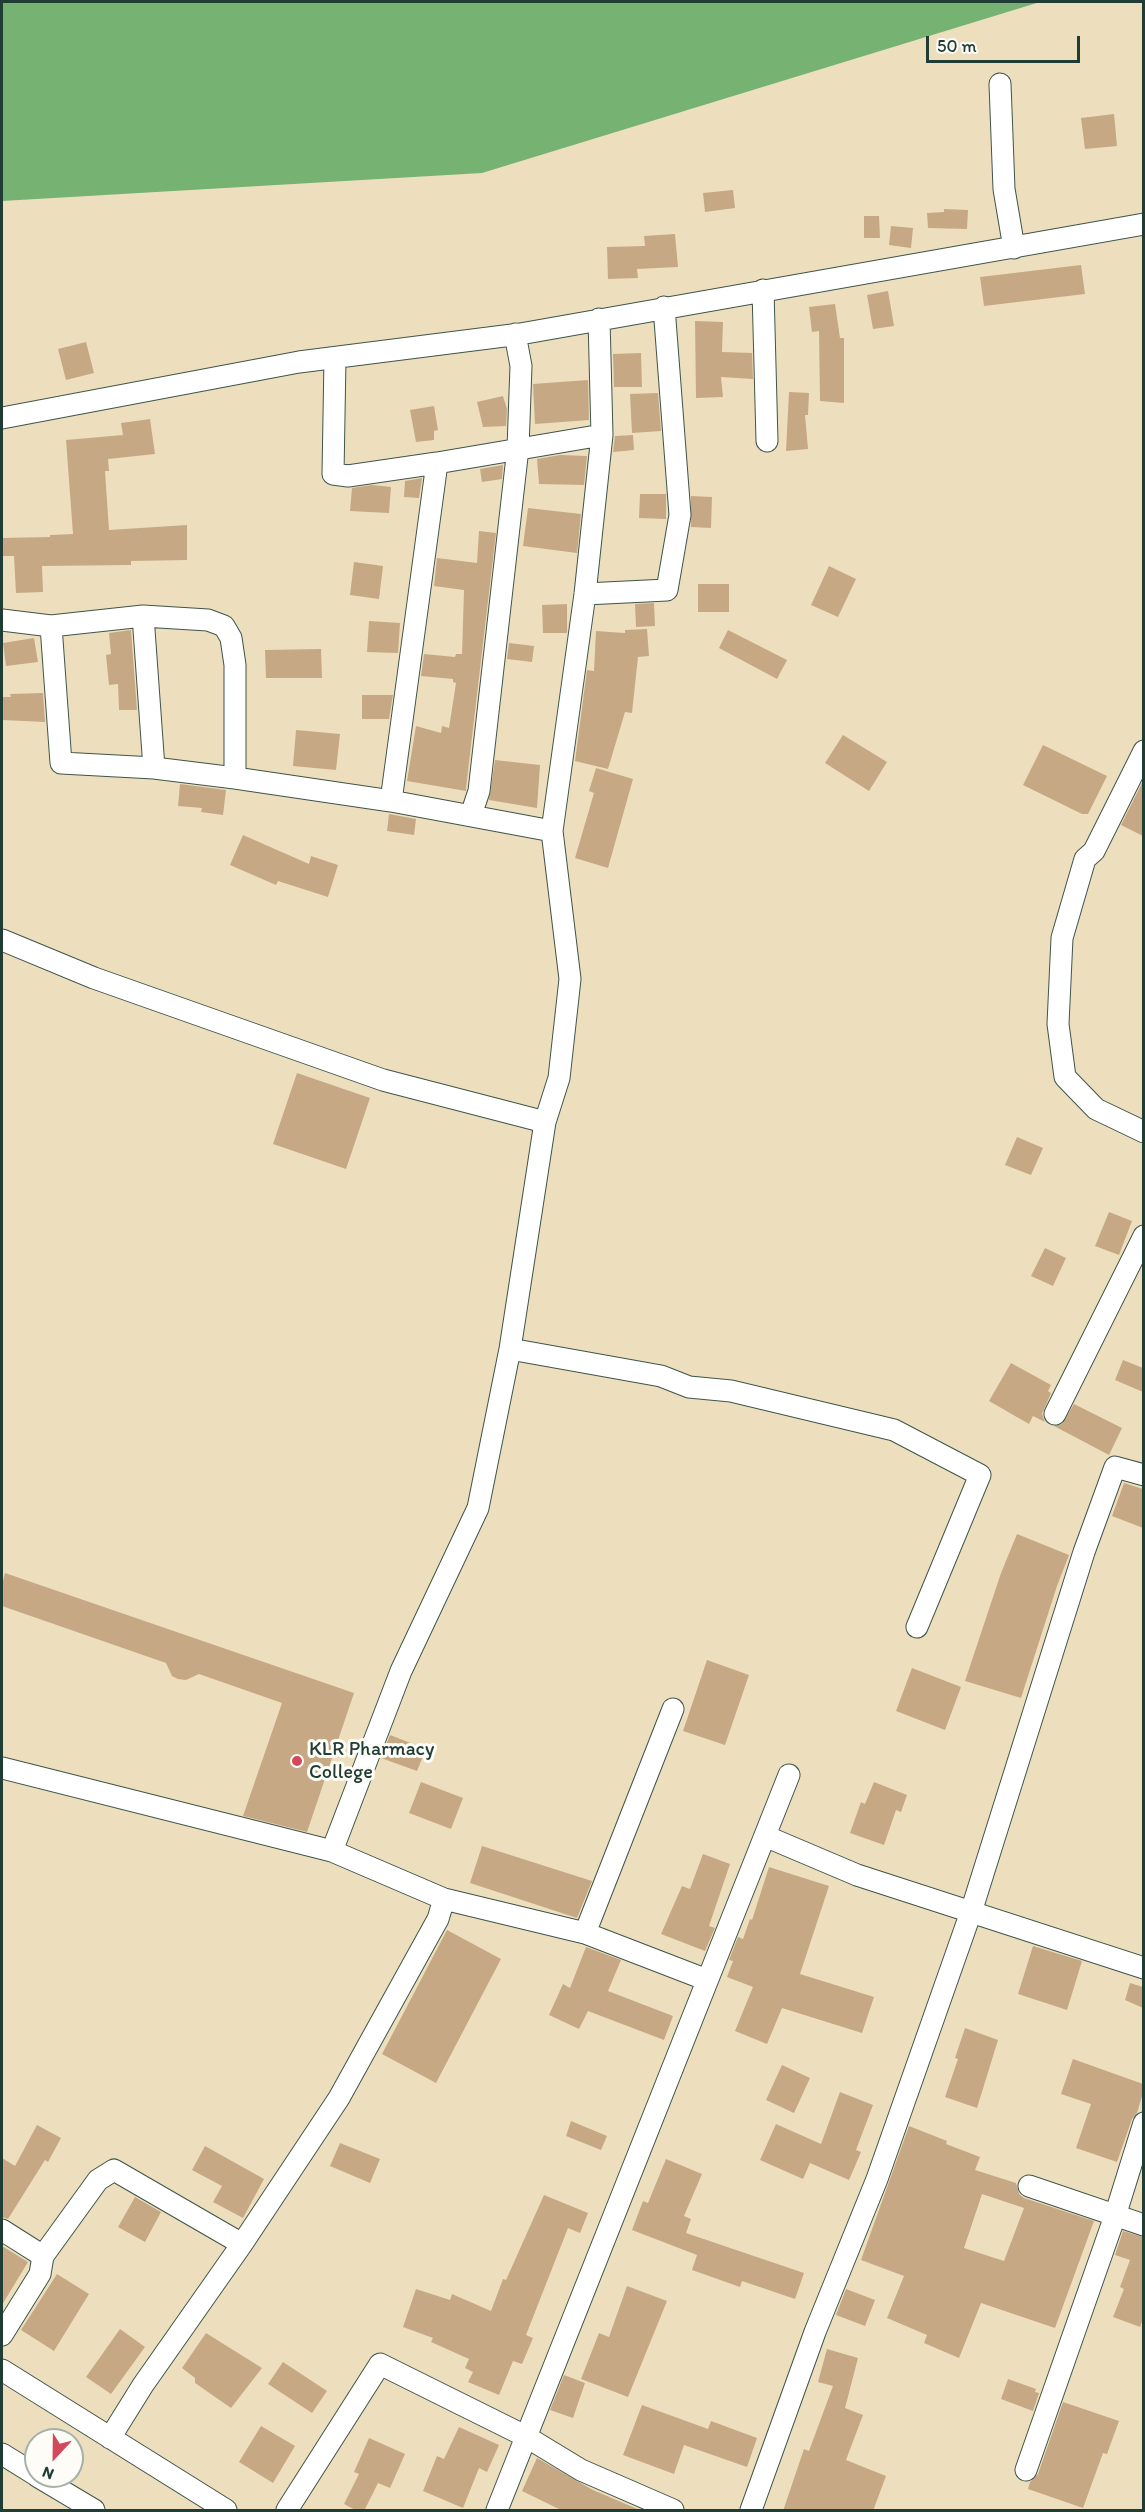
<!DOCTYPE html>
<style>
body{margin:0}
#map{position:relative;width:1145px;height:2512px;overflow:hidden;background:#eddfbd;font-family:Itim,sans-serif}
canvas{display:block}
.frame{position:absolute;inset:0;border:3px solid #1f3d34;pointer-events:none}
.north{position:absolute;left:24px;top:2428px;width:60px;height:60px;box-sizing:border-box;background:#fdfcf7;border:2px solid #a4b0a9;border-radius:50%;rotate:202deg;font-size:16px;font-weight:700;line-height:24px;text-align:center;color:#1f3d34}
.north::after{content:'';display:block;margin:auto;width:21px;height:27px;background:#d1495b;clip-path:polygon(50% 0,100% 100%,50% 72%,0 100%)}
.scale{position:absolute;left:926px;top:36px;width:154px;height:27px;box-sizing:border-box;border:3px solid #1f3d34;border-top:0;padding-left:8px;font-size:18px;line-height:21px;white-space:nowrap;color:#1f3d34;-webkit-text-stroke:4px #fdfcf7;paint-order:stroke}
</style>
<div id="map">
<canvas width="1145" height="2512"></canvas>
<div class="frame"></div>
<div class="north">N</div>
<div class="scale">50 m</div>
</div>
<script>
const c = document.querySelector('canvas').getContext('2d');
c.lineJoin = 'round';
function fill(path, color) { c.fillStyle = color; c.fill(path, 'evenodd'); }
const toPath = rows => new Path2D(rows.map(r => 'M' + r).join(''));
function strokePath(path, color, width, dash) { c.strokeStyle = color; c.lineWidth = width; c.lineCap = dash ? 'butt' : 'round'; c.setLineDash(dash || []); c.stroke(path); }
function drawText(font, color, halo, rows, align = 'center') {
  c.font = font + ' Itim,sans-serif'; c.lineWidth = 6; c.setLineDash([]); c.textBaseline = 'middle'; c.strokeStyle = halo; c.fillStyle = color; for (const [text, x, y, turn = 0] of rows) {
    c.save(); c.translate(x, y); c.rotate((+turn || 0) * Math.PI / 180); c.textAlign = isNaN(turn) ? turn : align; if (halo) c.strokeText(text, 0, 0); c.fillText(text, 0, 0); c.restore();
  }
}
fill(toPath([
 [2,2,1040,2,482,173,2,201]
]), '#76b272');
fill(toPath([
 [1114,114,1117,146,1085,149,1081,118],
 [733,190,735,208,705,212,703,193],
 [944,209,968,210,967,229,928,228,927,213,944,212],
 [864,216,879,216,880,238,864,238],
 [891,226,913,228,911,248,889,245],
 [675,234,678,267,637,269,638,278,608,279,607,247,645,246,644,236],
 [1081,265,1085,294,984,306,980,277],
 [888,291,894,326,873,329,867,295],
 [835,304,840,338,844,338,844,403,820,401,819,331,812,332,809,307],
 [695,321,723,322,722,352,752,353,753,379,721,377,723,397,696,398],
 [86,342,94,373,66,380,58,349],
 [641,353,642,387,614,387,613,354],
 [588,380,589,420,535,424,533,384],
 [789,392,809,393,808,415,805,415,808,449,786,451],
 [658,393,661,431,632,433,630,394],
 [503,396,507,409,506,426,483,427,477,402],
 [434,406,438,430,434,431,434,440,416,442,410,410],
 [150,419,155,454,108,459,109,471,105,471,109,530,187,525,187,560,131,561,131,565,42,566,43,592,16,593,14,556,2,556,2,538,50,537,50,535,73,534,66,440,123,435,121,423],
 [633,435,634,450,613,452,615,436],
 [560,455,587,456,584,485,539,484,537,459],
 [503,465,502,479,482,482,480,469],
 [422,478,419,498,404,497,405,481],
 [372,485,391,487,389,513,350,511,352,488],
 [640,494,666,494,666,519,639,518],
 [691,496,712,497,711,528,691,527],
 [528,508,581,514,577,553,523,546],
 [479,531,496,533,466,788,466,791,407,781,416,726,441,733,442,726,449,728,456,683,453,682,453,679,421,676,424,654,455,657,456,654,462,654,464,590,434,586,437,558,477,563],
 [354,562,383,566,379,599,350,595],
 [829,566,856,579,838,617,811,605],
 [698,584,729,584,729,612,698,612],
 [654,603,655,626,636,627,635,604],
 [567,604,567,633,543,633,542,605],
 [369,621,400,623,398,653,367,652],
 [647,629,649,656,638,657,632,713,625,712,608,769,575,761,587,670,594,671,596,631,625,633,625,630],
 [131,630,137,710,119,710,118,684,109,685,106,655,111,654,109,633],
 [728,630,787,660,777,679,719,648],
 [34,638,38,662,6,666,3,643],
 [509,643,534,646,532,662,507,659],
 [321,649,322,678,266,678,265,650],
 [43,693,45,722,2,720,2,697,11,697,10,694],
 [362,695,393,695,389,719,362,719],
 [296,730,340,734,336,770,293,766],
 [843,735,887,762,869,791,825,763],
 [1043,745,1107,776,1088,814,1082,814,1023,785],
 [495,760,540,765,537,808,489,800],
 [596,768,633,779,608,868,575,858,594,793,589,791],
 [1143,781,1143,836,1121,825],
 [180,784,226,790,223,815,201,812,202,808,178,806],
 [389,814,416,819,414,835,387,831],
 [243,835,309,864,311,856,338,865,328,897,278,881,276,885,230,865],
 [297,1073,370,1098,346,1169,273,1144],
 [1017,1137,1043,1148,1031,1175,1005,1165],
 [1109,1212,1132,1221,1119,1255,1095,1246],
 [1045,1248,1066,1258,1053,1286,1031,1276],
 [1123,1360,1143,1368,1143,1392,1115,1380],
 [1011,1363,1051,1385,1048,1391,1051,1393,1042,1414,1045,1422,1033,1416,1029,1424,989,1401],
 [1074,1404,1122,1428,1109,1455,1054,1426,1062,1424],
 [1124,1483,1143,1489,1143,1528,1112,1516],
 [1017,1534,1069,1555,1057,1586,1021,1698,965,1681,1001,1573],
 [5,1573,354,1693,307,1832,243,1816,282,1703,199,1674,186,1680,178,1679,172,1676,166,1663,2,1606,2,1585],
 [707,1660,749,1675,725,1745,683,1731],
 [912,1668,961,1687,945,1730,896,1711],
 [390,1735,426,1749,417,1771,381,1758],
 [421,1782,463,1798,451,1829,409,1813],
 [874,1782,907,1795,901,1812,896,1810,884,1845,850,1833,861,1802,865,1804],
 [482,1846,592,1881,577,1918,470,1883],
 [703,1854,730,1864,709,1926,715,1928,705,1951,661,1934,682,1886,690,1889],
 [769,1867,829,1886,800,1974,874,1997,862,2033,782,2008,767,2044,735,2031,753,1987,727,1977,733,1961,729,1960,738,1937,743,1939,750,1919,752,1920],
 [447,1930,501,1959,436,2083,382,2054],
 [1033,1946,1082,1961,1067,2010,1018,1994],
 [586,1947,621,1960,608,1991,673,2016,664,2040,588,2011,579,2029,549,2015,563,1984,570,1988],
 [1130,1983,1143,1987,1143,2008,1125,2000],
 [965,2028,998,2040,977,2108,945,2097,958,2059,955,2058],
 [1073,2059,1143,2084,1143,2093,1137,2113,1132,2119,1117,2162,1076,2148,1091,2104,1061,2094],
 [782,2065,810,2078,794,2113,766,2100],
 [840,2092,873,2105,856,2150,861,2152,849,2180,810,2163,803,2179,760,2160,776,2124,821,2144],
 [571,2121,607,2136,601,2150,566,2136],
 [37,2125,61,2138,48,2162,45,2160,8,2219,2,2217,2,2158,15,2166],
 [909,2126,947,2141,946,2144,980,2157,975,2170,1016,2183,1019,2194,1024,2198,1094,2221,1055,2328,981,2303,959,2358,924,2343,927,2335,887,2318,904,2276,861,2260],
 [982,2194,1024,2208,1004,2261,964,2248],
 [340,2143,380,2159,370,2183,330,2166],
 [205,2146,264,2179,243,2218,213,2202,222,2186,192,2170],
 [666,2159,702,2174,684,2216,691,2219,686,2233,804,2273,795,2299,742,2281,740,2287,692,2270,697,2255,632,2230,643,2201,648,2203],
 [544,2195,588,2213,580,2233,568,2228,526,2335,533,2338,522,2364,513,2361,499,2395,468,2382,473,2372,465,2368,469,2359,431,2342,433,2338,403,2327,416,2289,450,2300,452,2294,491,2311,503,2279,506,2280],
 [135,2197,161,2212,145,2242,118,2227],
 [1123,2231,1143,2237,1143,2319,1140,2327,1113,2317,1124,2289,1120,2287,1130,2260,1115,2255],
 [2,2246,28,2262,2,2305],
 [57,2274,89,2294,54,2351,21,2330],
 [627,2286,667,2301,628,2397,581,2379,599,2333,609,2337],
 [846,2289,875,2300,865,2326,836,2315],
 [120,2329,145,2347,111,2394,86,2377],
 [206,2333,262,2368,231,2408,195,2383,195,2378,182,2368],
 [827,2349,858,2358,845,2408,863,2415,846,2460,886,2476,873,2511,783,2511,804,2449,809,2451,833,2386,818,2382],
 [283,2362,327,2391,312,2413,268,2384],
 [564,2375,585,2383,573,2418,550,2410],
 [1008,2379,1036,2389,1035,2392,1039,2393,1033,2411,1001,2399],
 [1063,2402,1119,2421,1107,2454,1103,2453,1083,2508,1028,2489,1030,2482,1038,2474],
 [642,2405,708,2429,711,2421,757,2438,747,2467,684,2445,674,2474,623,2455],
 [261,2426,295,2446,273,2483,239,2462],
 [459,2427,499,2445,487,2472,479,2468,463,2508,423,2491,437,2456,444,2459],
 [369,2438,405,2454,390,2488,378,2483,364,2511,357,2511,344,2504,359,2474,354,2472],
 [537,2458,593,2490,642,2511,563,2511,522,2491]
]), '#c7a884');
const minor = toPath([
 [1000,84,1004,189,1014,248],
 [763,290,767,441],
 [599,319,602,435,585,594,552,831,570,979,559,1078,545,1122,510,1349,661,1376,689,1387,731,1391,894,1430,980,1475,917,1627],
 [335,358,333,474,348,476,437,463,602,435],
 [2,418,299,362,520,334,1144,224],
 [585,594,667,590,680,515,664,307],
 [143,616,154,768],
 [2,620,51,626,143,616,208,620,224,626,231,638,235,665,235,778],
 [51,626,61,763,154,768,235,778,391,801,552,831],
 [1144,751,1094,851,1085,859,1062,938,1058,1024,1065,1077,1096,1109,1144,1132],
 [391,801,437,463],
 [471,815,479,791,518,448,521,366,515,334],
 [2,940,94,978,383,1080,545,1122],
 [1055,1414,1144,1236],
 [2,1768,332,1851,401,1671,478,1508,510,1349],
 [765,1836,857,1875,1144,1968],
 [332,1851,444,1899,585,1933,707,1980],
 [585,1933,673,1709],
 [1029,2186,1144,2225],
 [2,2230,43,2256],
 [2,2335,40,2274,43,2256,98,2180,114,2170,242,2244],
 [2,2370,226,2510],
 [110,2438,143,2385,242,2244,339,2098,438,1919,444,1899],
 [2,2454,36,2475],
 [1026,2470,1115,2216,1144,2123],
 [37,2476,94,2510],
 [287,2510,380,2364,525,2436,581,2470,673,2510],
 [497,2510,789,1775],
 [751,2510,815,2332,877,2179,971,1912,1084,1552,1115,1467,1144,1475]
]);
strokePath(minor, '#3e5549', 23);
strokePath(minor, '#fff', 21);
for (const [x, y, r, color] of [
 [297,1761,6,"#d1495b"]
]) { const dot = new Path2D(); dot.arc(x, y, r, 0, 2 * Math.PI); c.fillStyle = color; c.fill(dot); strokePath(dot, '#fdfcf7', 2); }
drawText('20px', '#1f3d34', '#fdfcf7', [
 ["KLR Pharmacy",309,1750],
 ["College",309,1773]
], 'left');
</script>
